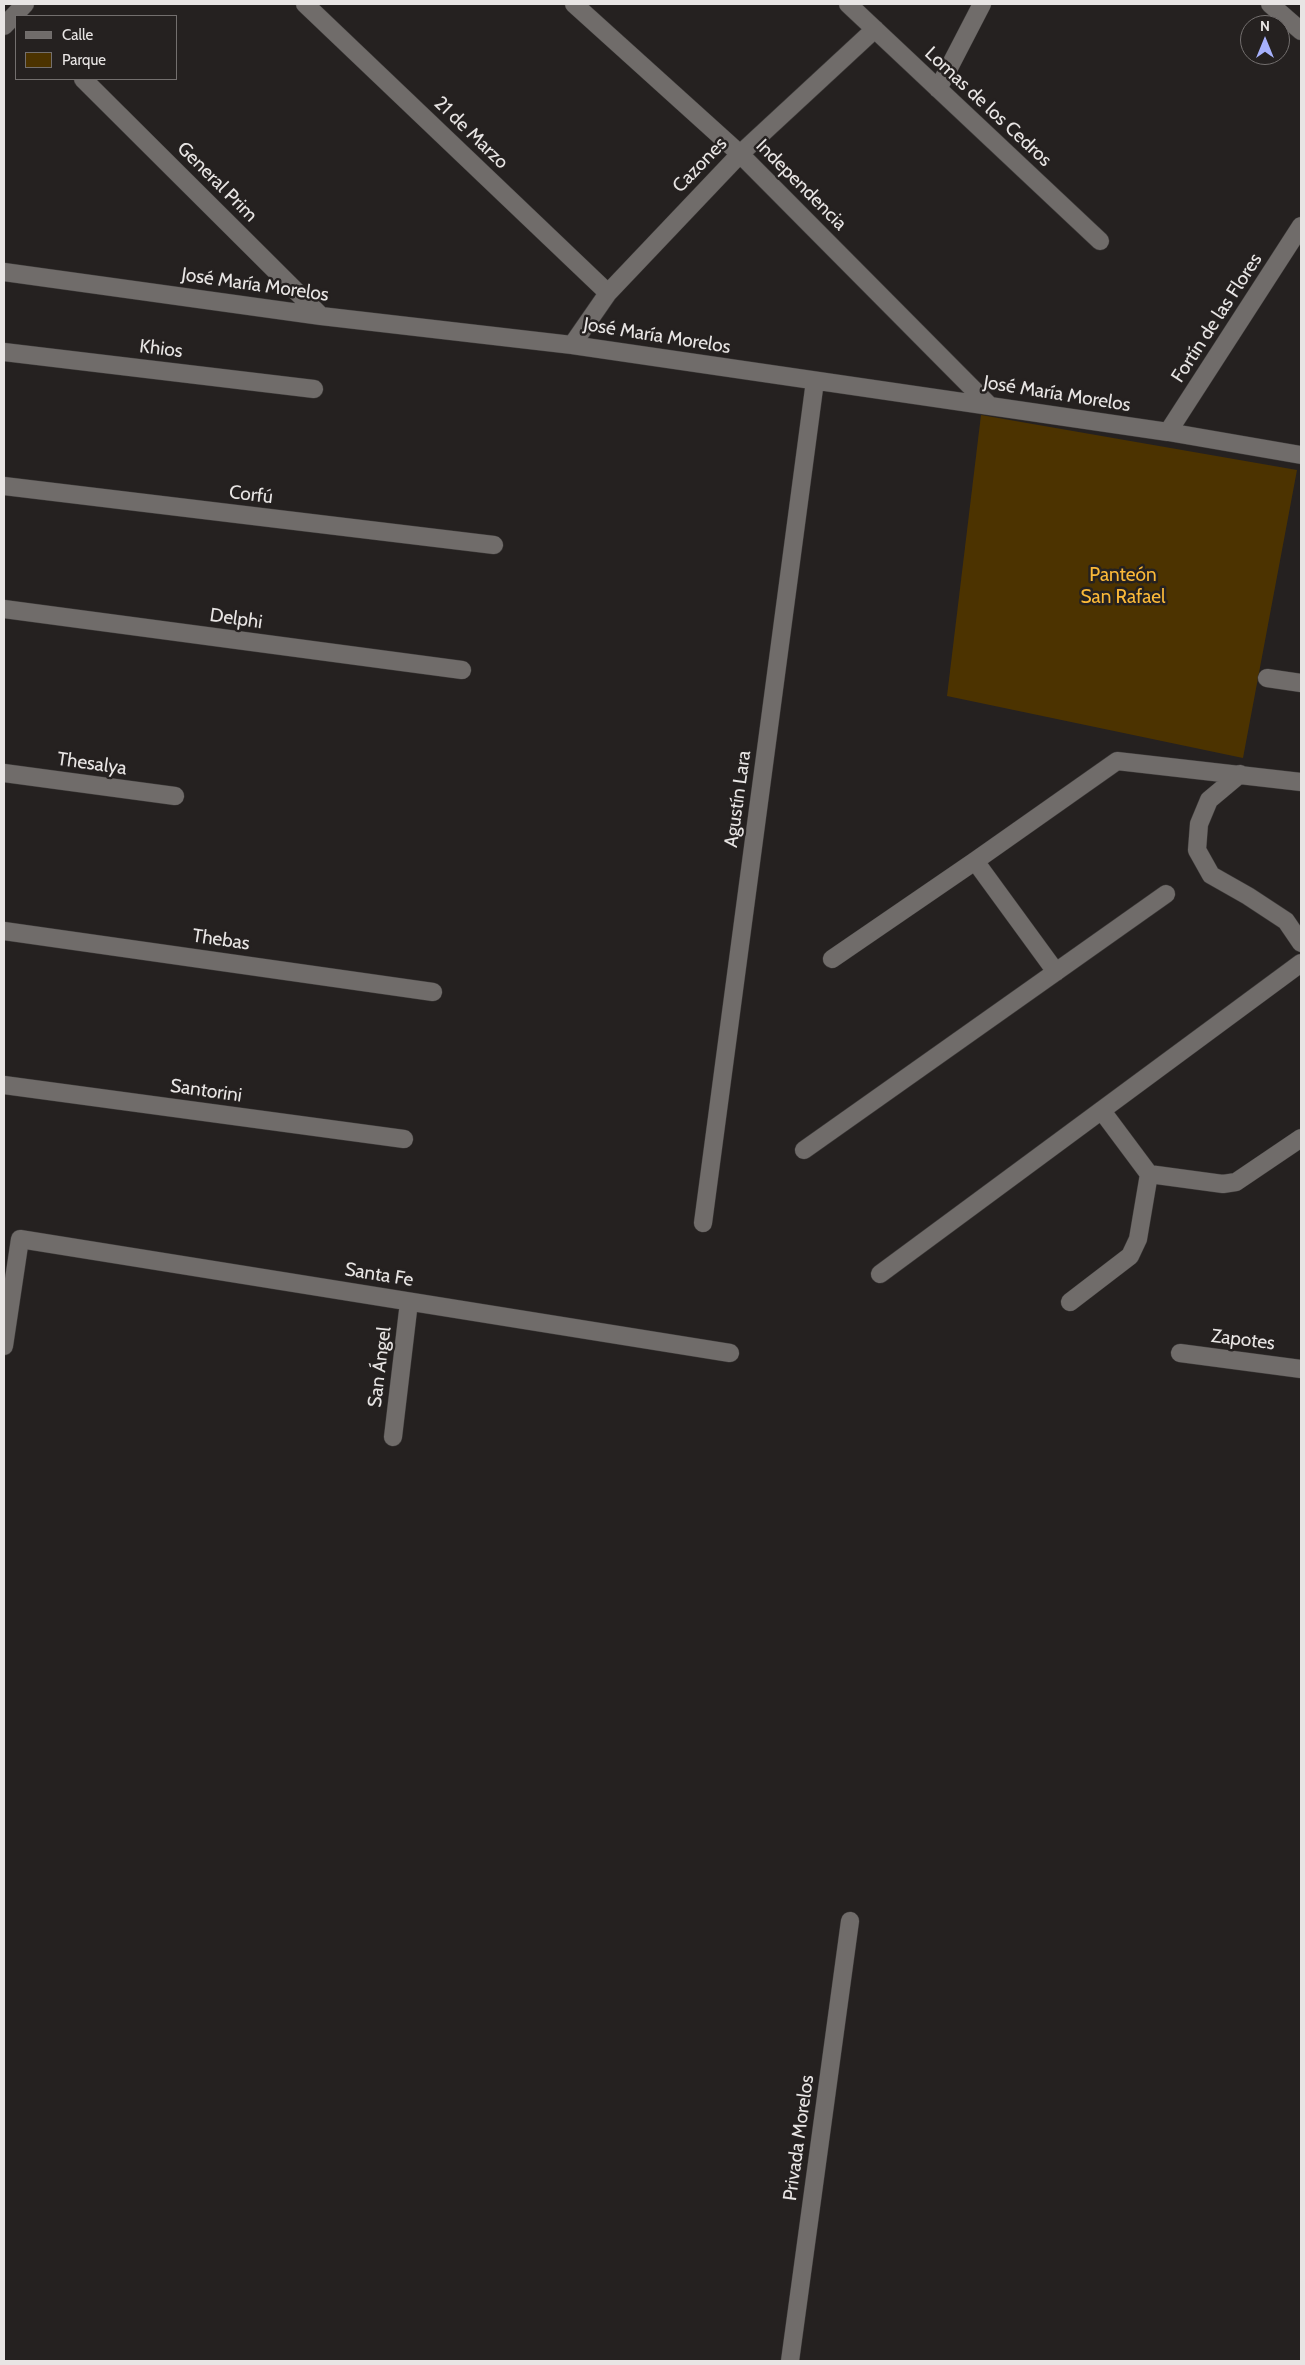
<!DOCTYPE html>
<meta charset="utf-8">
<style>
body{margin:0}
#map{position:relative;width:1305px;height:2365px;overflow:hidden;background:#252120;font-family:Cabin,sans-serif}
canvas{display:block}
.frame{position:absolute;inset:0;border:5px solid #e8e5e4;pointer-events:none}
.legend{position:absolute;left:15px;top:15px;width:162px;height:65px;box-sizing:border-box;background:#252120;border:1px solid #736f6e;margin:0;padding:6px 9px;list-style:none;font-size:15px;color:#e8e5e4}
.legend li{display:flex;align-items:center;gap:10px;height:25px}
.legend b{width:25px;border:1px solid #736f6e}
.north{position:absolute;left:1240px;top:15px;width:50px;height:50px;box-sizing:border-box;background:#252120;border:1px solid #736f6e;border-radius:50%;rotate:0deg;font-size:14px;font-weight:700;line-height:20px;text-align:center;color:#e8e5e4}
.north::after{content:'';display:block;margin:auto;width:18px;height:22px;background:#a6b1fc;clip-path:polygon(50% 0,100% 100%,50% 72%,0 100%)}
</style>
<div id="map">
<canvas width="1305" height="2365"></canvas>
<div class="frame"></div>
<ul class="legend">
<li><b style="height:6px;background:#706c6a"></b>Calle</li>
<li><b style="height:14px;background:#4c3300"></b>Parque</li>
</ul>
<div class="north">N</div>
</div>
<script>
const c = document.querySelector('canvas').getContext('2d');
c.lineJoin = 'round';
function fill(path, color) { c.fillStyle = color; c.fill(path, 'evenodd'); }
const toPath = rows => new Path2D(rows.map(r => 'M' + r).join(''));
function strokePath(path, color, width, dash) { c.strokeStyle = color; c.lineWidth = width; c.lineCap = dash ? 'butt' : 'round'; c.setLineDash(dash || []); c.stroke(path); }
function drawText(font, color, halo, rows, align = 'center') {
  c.font = font + ' Cabin,sans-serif'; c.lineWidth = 5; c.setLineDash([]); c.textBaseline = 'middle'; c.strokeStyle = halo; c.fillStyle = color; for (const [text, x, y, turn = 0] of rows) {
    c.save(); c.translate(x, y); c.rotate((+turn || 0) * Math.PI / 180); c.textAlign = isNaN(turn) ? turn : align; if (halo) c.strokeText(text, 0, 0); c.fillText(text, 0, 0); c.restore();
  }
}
fill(toPath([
 [981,415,1297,470,1243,758,947,696]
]), '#4c3300');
const street = toPath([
 [305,4,608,293],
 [574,4,740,154,990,406],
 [848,4,1100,241],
 [1270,4,1301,31],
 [4,26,25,4],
 [83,79,321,316],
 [938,89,982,4],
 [4,272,321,316,572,345,1168,432,1301,455],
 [572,345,608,293,740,154,875,29],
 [4,352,314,389],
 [1168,432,1301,226],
 [4,486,494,545],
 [4,609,462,670],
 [1267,678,1301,683],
 [4,773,175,796],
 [1240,774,1209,800,1199,824,1197,850,1211,875,1248,896,1286,921,1301,943],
 [975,861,1056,972],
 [4,931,433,992],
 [832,959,975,861,1117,761,1301,782],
 [4,1085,404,1139],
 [1102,1111,1149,1174],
 [804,1150,1166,894],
 [703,1223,815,381],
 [880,1274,1301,963],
 [1070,1302,1130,1256,1138,1239,1149,1174,1223,1184,1236,1182,1301,1138],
 [4,1346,20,1239,730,1353],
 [1180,1353,1301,1369],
 [393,1437,409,1302],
 [790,2361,850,1921]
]);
strokePath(street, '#3e3b3a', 19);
strokePath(street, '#706c6a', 18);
drawText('19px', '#e8e5e4', '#252120', [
 ["Lomas de los Cedros",988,107,43],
 ["21 de Marzo",471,133,44],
 ["Cazones",700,165,-46],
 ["General Prim",217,182,45],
 ["Independencia",801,185,45],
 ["José María Morelos",255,285,8],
 ["Fortín de las Flores",1217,318,-57],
 ["José María Morelos",657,336,9],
 ["Khios",161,349,7],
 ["José María Morelos",1057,394,9],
 ["Corfú",251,495,7],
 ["Delphi",236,619,8],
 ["Thesalya",92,764,8],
 ["Agustín Lara",738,799,-82],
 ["Thebas",221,940,8],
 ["Santorini",206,1091,8],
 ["Santa Fe",379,1275,9],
 ["Zapotes",1243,1340,7],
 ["San Ángel",380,1367,-83],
 ["Privada Morelos",799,2138,-82]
]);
drawText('19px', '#fbb938', '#252120', [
 ["Panteón",1123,575],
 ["San Rafael",1123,597]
]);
</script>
